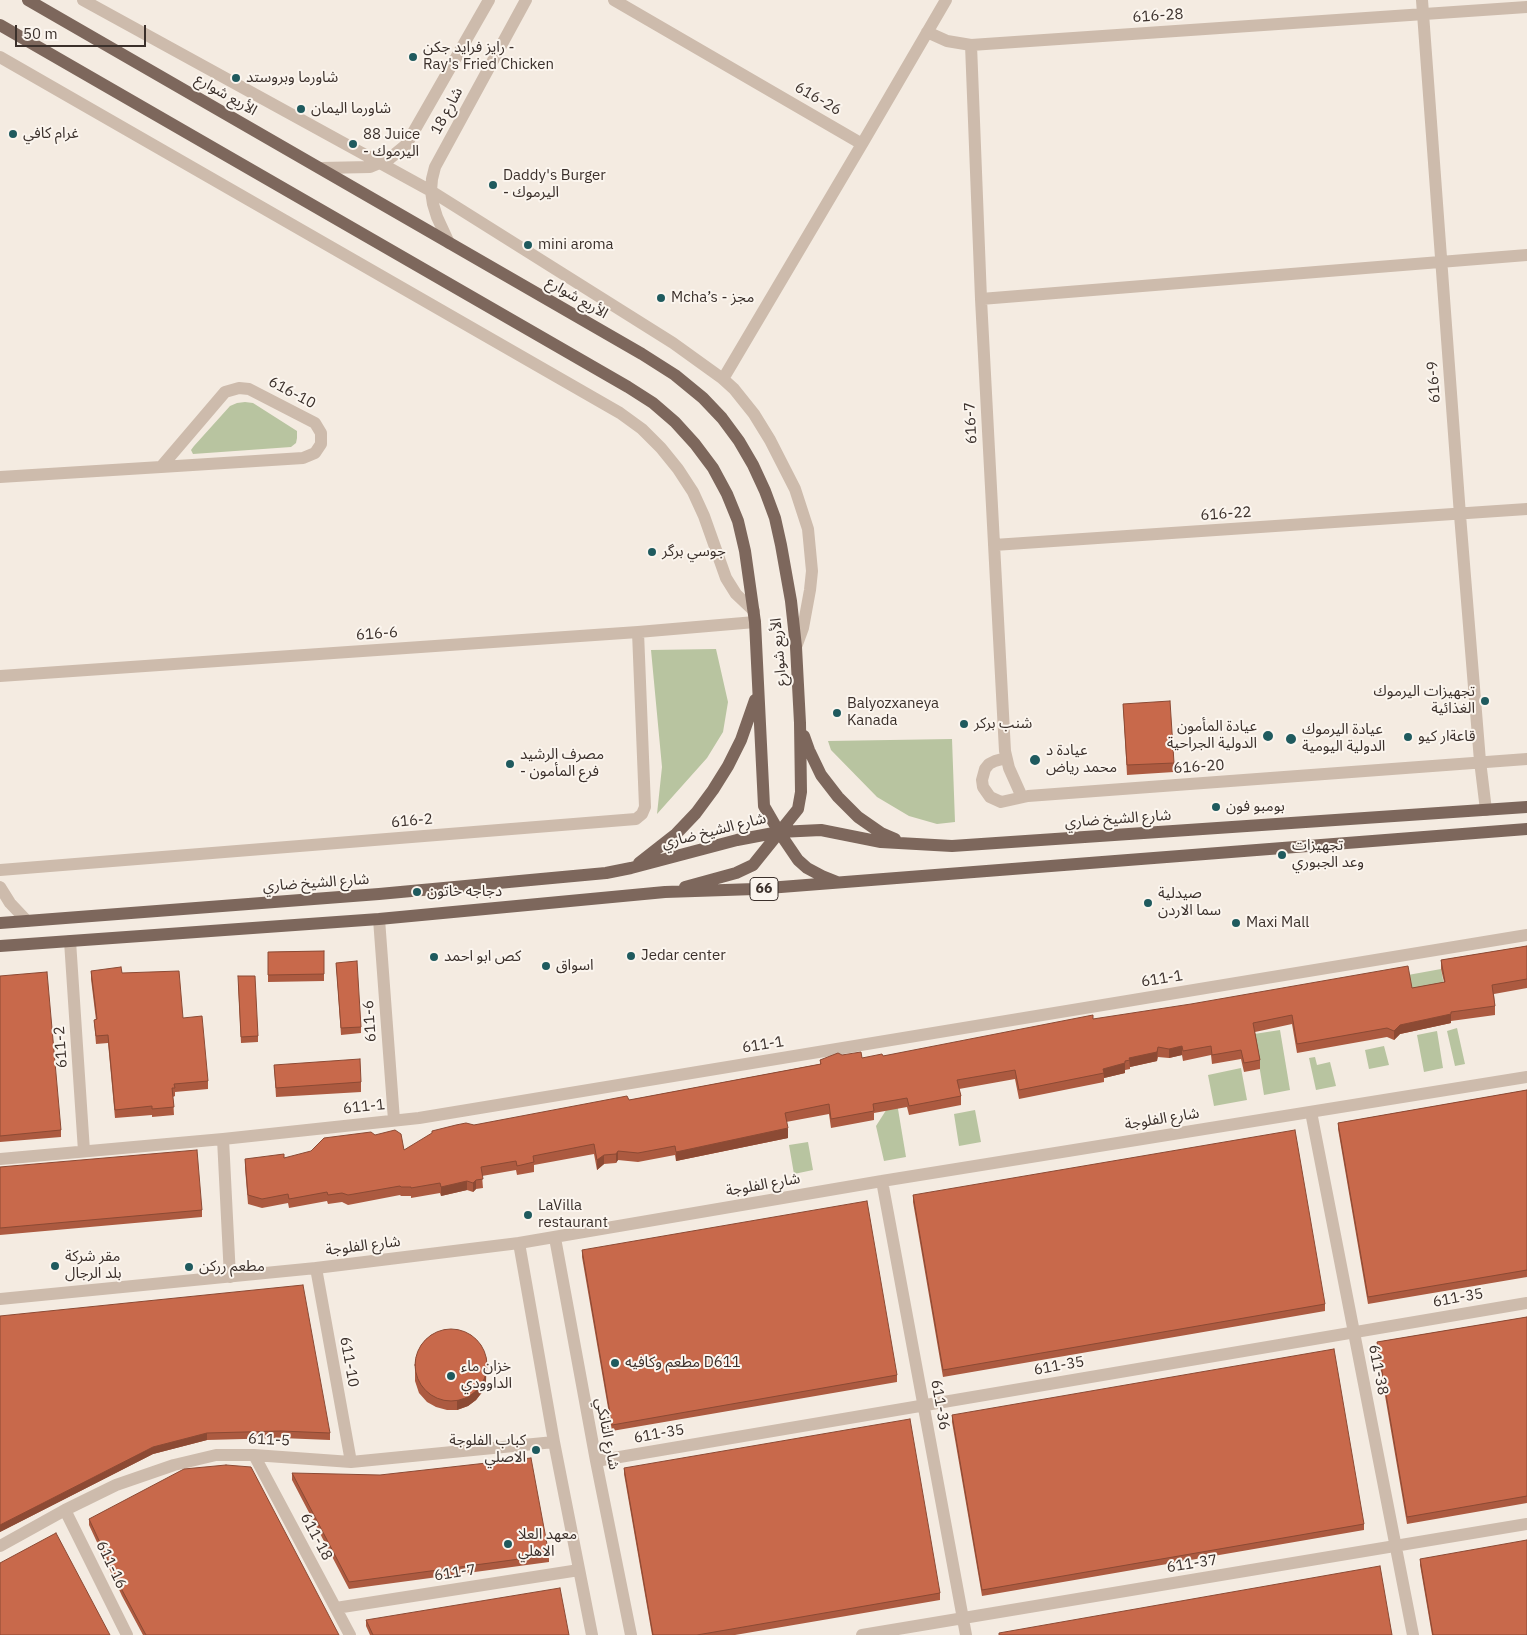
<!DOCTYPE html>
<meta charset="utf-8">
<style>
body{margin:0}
#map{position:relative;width:1527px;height:1635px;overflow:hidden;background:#f4ebe1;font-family:"IBM Plex Sans",sans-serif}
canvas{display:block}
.scale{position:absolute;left:15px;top:25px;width:131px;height:22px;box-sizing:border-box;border:2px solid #3b302b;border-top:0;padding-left:6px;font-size:15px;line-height:18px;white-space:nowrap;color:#3b302b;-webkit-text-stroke:4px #fbf5ee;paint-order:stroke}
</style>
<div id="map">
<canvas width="1527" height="1635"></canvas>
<div class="scale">50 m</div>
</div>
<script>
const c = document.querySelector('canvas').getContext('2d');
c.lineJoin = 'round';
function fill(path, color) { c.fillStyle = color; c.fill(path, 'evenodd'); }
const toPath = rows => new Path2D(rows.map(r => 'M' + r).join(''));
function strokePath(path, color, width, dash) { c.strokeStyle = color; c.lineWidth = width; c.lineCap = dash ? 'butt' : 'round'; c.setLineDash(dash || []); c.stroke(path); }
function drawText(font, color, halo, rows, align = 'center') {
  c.font = font + ' "IBM Plex Sans","Noto Sans Arabic",sans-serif'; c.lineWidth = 4; c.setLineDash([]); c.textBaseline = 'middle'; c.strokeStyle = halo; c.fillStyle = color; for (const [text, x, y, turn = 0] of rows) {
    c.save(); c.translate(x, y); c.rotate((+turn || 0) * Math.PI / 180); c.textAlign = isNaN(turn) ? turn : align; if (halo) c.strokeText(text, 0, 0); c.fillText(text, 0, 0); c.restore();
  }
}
fill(toPath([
 [245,402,253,403,297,431,297,438,296,443,291,447,193,454,191,450,194,446,230,406,237,403],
 [716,649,728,702,723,732,707,758,657,814,662,767,651,650],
 [952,739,955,822,937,824,909,816,877,797,831,750,828,741],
 [1441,969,1445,991,1412,998,1408,975],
 [1457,1028,1465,1064,1455,1066,1447,1031],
 [1280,1030,1290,1090,1264,1095,1254,1034],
 [1437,1031,1443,1068,1424,1072,1417,1035],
 [1384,1046,1389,1065,1369,1069,1365,1050],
 [1315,1057,1317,1065,1330,1062,1336,1086,1316,1090,1309,1058],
 [1241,1068,1247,1100,1214,1106,1208,1075],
 [897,1103,906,1157,884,1161,876,1126,890,1104],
 [975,1110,981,1142,959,1146,954,1114],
 [808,1142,813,1170,794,1174,789,1145]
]), '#b8c4a0');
strokePath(toPath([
 [83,0,431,191,673,343,723,379,734,389,754,414,770,440,795,489,808,529,812,571,810,590,803,628,796,647],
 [614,0,862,144,946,0],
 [1422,0,1460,515,1480,761,1486,810],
 [927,32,947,41,971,45,1527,7],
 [971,45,981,299,1005,751,1009,768,1022,797],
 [0,57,620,413,642,429,661,448,678,469,693,492,704,516,726,578,736,594,754,611],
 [321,168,370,167,389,159,406,145,489,0],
 [449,243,437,217,433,204,431,191,432,179,435,167,526,0],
 [981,299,1527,255],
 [723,379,862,144],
 [0,477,161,467,303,458,315,453,321,444,321,433,315,423,249,389,239,388,225,392,161,467],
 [994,545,1527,509],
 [0,676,638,632,755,622],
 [1006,758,995,761,989,764,985,769,982,780,983,787,990,797,1001,802,1028,796,1527,759],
 [0,870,636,819,642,814,645,807,638,632],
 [0,887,10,903,27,921],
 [379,919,394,1120],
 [70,941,84,1151],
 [1311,1112,1413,1635],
 [223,1139,230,1277],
 [0,1159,223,1139,419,1118,1527,935],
 [882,1181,966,1635],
 [555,1238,596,1461,631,1635],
 [519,1243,554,1442,592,1635],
 [316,1268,351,1462],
 [0,1299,316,1268,519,1243,882,1181,1527,1077],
 [254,1455,350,1635],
 [596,1461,1527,1303],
 [65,1510,127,1635],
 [0,1546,65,1510,116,1485,174,1465,216,1455,254,1455,351,1462,554,1442],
 [336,1608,579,1570],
 [862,1635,1527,1524]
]), '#cdbbac', 12);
strokePath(toPath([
 [28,0,642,354,675,375,703,398,722,418,739,441,753,465,765,491,775,518,781,545,791,601,796,647,800,723,801,792,798,809,753,865,736,873,685,887],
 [0,25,628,387,653,403,675,422,695,444,713,468,727,494,738,521,745,551,755,622,764,806,779,832,798,860,807,868,822,876,837,882],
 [804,736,809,750,821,775,838,797,858,817,881,833,895,839],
 [639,863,676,834,696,813,713,790,728,766,741,740,755,700],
 [0,923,379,894,606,873,631,868,737,840,779,832,821,830,881,842,952,846,1527,807],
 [0,946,379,919,665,892,755,889,1527,829]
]), '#7d675c', 12);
fill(toPath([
 [1123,704,1174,763,1174,772,1127,775],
 [1527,946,1527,988,1494,994,1495,1006,1495,1015,1451,1021,1451,1023,1400,1034,1394,1040,1387,1037,1297,1053,1292,1024,1255,1032,1260,1060,1260,1069,1244,1072,1241,1059,1212,1064,1211,1055,1183,1061,1182,1055,1169,1058,1158,1057,1157,1061,1130,1067,1130,1069,1125,1070,1125,1073,1104,1078,1104,1082,1019,1099,1015,1079,959,1089,961,1096,961,1105,909,1115,907,1107,874,1113,874,1120,831,1128,829,1114,786,1122,788,1138,676,1161,675,1155,638,1162,618,1160,616,1163,604,1164,597,1170,594,1154,534,1165,534,1172,517,1175,516,1170,482,1176,483,1188,476,1189,473,1192,467,1190,441,1196,440,1193,411,1198,411,1196,401,1196,400,1195,348,1205,342,1202,328,1204,327,1201,289,1208,288,1203,262,1208,248,1204,245,1168,245,1159,284,1158,404,1150,474,1125,629,1100,820,1064,820,1060,842,1055,862,1058,883,1056,1093,1019,1412,988,1444,982,1441,969,1441,960],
 [324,951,324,981,268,982,268,952],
 [336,963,361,1027,361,1033,341,1035],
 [91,971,122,973,183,1018,208,1081,208,1089,175,1092,175,1096,173,1097,174,1115,152,1117,152,1115,115,1118,108,1043,96,1044,94,1020,96,1020,91,979],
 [0,976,61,1130,61,1137,0,1142],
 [238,983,258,1036,258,1042,241,1043],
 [274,1065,361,1082,361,1092,276,1097],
 [1527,1090,1527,1277,1368,1304,1338,1129,1338,1123],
 [0,1167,202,1210,202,1217,0,1235],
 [913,1195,1325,1304,1325,1311,943,1377,913,1202],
 [582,1250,897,1375,897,1382,612,1431,582,1257],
 [0,1316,330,1433,330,1440,281,1438,207,1440,153,1454,0,1532],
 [1527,1317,1527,1503,1407,1524,1377,1349,1377,1342],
 [415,1360,486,1381,483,1391,476,1400,468,1406,457,1410,447,1410,436,1407,427,1402,419,1393,415,1381],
 [952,1415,1364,1524,1364,1530,982,1596,952,1422],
 [624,1468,940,1593,940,1600,735,1635,652,1635,624,1474],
 [292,1473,549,1555,549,1562,349,1589,292,1480],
 [89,1519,339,1635,143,1635,122,1596,89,1525],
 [1420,1559,1527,1635,1432,1635,1420,1565],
 [366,1620,569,1635,370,1635,366,1626]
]), '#ac5a40');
fill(toPath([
 [1451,1014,1451,1023,1400,1034,1394,1040,1394,1031,1400,1025],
 [1182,1046,1182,1055,1169,1058,1169,1049],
 [1158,1047,1157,1061,1130,1067,1129,1058],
 [1125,1063,1125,1073,1104,1078,1103,1069],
 [788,1128,788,1138,676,1161,676,1152],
 [618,1151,618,1160,616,1163,616,1154],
 [604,1155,604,1164,597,1170,597,1160],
 [476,1180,476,1189,473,1192,473,1183],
 [467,1181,467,1190,441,1196,441,1187],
 [487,1361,486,1381,483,1391,476,1400,468,1406,457,1410,457,1400],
 [207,1433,207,1440,153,1454,0,1532,0,1525,153,1447]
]), '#8c4a34');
const building = toPath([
 [1170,701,1174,763,1127,765,1123,704,1170,701],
 [1527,946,1527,979,1492,985,1495,1006,1451,1012,1451,1014,1400,1025,1394,1031,1387,1028,1297,1044,1292,1015,1253,1023,1260,1060,1244,1063,1241,1050,1212,1055,1211,1046,1183,1051,1182,1046,1169,1049,1158,1047,1157,1052,1129,1058,1130,1060,1125,1061,1125,1063,1103,1069,1104,1073,1019,1090,1015,1070,957,1080,961,1096,909,1106,907,1098,873,1104,874,1111,831,1119,829,1104,785,1113,788,1128,676,1152,675,1146,638,1153,618,1151,616,1154,604,1155,597,1160,594,1144,533,1156,534,1162,517,1166,516,1161,481,1167,483,1179,476,1180,473,1183,467,1181,441,1187,440,1183,411,1188,411,1187,401,1187,400,1186,348,1195,342,1193,328,1195,327,1192,289,1199,288,1194,262,1199,248,1195,245,1159,284,1154,284,1158,311,1151,324,1138,371,1132,375,1135,395,1130,401,1134,404,1150,432,1133,432,1131,456,1125,466,1123,474,1125,627,1096,629,1100,821,1064,820,1060,838,1053,842,1055,861,1052,862,1058,882,1054,883,1056,1093,1015,1093,1019,1191,1004,1408,966,1412,988,1445,982,1441,960,1527,946],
 [324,951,324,974,268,975,268,952,324,951],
 [357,961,361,1027,341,1028,336,963,357,961],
 [121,967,122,973,179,971,183,1018,202,1016,208,1081,174,1084,175,1088,172,1088,174,1107,152,1109,152,1106,115,1110,108,1035,96,1036,94,1020,97,1019,91,971,121,967],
 [47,972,61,1130,0,1136,0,976,47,972],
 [238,976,255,976,258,1036,241,1037,238,976],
 [360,1059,361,1082,276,1088,274,1065,360,1059],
 [1527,1090,1527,1270,1368,1297,1338,1123,1527,1090],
 [1295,1130,1325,1304,943,1370,913,1195,1295,1130],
 [197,1150,202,1210,0,1228,0,1167,197,1150],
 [867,1201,897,1375,612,1425,582,1250,867,1201],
 [303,1285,330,1433,281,1431,207,1433,153,1447,0,1525,0,1316,303,1285],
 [1527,1317,1527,1496,1407,1517,1377,1342,1527,1317],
 '415 1365a36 36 0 1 1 72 0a36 36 0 1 1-72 0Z',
 [1334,1349,1364,1524,982,1590,952,1415,1334,1349],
 [910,1419,940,1593,697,1635,653,1635,624,1468,910,1419],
 [531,1458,549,1555,349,1582,292,1473,380,1475,531,1458],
 [226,1465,251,1467,339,1635,146,1635,122,1590,89,1519,184,1469,226,1465],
 [56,1533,110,1635,0,1635,0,1563,56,1533],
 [1527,1540,1527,1635,1433,1635,1420,1559,1527,1540],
 [1380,1566,1392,1635,999,1635,999,1633,1380,1566],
 [560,1588,569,1635,373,1635,366,1620,560,1588]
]);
fill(building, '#c8694b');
strokePath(building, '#8c4a34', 1);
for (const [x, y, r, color] of [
 [413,57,5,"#1f5a5e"],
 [236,78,5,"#1f5a5e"],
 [301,109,5,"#1f5a5e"],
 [13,134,5,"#1f5a5e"],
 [353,144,5,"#1f5a5e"],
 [493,185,5,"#1f5a5e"],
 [528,245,5,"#1f5a5e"],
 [661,298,5,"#1f5a5e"],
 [652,552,5,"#1f5a5e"],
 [1485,701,5,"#1f5a5e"],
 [837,713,5,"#1f5a5e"],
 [964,724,5,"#1f5a5e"],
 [1268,736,6,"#1f5a5e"],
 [1408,737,5,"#1f5a5e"],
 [1291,739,6,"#1f5a5e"],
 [1035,760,6,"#1f5a5e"],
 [510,764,5,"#1f5a5e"],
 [1216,807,5,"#1f5a5e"],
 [1282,855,5,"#1f5a5e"],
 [417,892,5,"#1f5a5e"],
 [1148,903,5,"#1f5a5e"],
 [1236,923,5,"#1f5a5e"],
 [631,956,5,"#1f5a5e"],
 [434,957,5,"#1f5a5e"],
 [546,966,5,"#1f5a5e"],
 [528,1215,5,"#1f5a5e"],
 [55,1266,5,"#1f5a5e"],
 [189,1267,5,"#1f5a5e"],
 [615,1363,5,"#1f5a5e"],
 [451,1376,5,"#1f5a5e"],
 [536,1450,5,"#1f5a5e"],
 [508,1544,5,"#1f5a5e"]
]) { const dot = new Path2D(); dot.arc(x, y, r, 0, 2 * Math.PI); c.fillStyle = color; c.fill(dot); strokePath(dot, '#fbf5ee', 2); }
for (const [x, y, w] of [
 [764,889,28]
]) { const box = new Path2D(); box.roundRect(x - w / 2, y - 11.5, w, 23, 4); c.fillStyle = '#fbf5ee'; c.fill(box); strokePath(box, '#3b302b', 1); }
drawText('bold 14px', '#3b302b', null, [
 ["66",764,889]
]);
drawText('15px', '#3b302b', '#fbf5ee', [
 ["616-28",1158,16,-4],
 ["الأربع شوارع",226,95,30],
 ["616-26",818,99,30],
 ["شارع 18",447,111,-62],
 ["الأربع شوارع",577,298,30],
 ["616-9",1434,382,-94],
 ["616-10",292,393,28],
 ["616-7",971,423,-93],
 ["616-22",1226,514,-4],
 ["616-6",377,634,-4],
 ["الأربع شوارع",779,652,-95],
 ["616-20",1199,767,-4],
 ["شارع الشيخ ضاري",1118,819,-4],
 ["616-2",412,821,-5],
 ["شارع الشيخ ضاري",714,831,-14],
 ["شارع الشيخ ضاري",316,883,-4],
 ["611-1",1162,979,-9],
 ["611-6",370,1021,-94],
 ["611-1",763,1045,-9],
 ["611-2",61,1047,-94],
 ["611-1",364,1107,-6],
 ["شارع الفلوجة",1162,1119,-9],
 ["شارع الفلوجة",763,1185,-10],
 ["شارع الفلوجة",363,1246,-7],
 ["611-35",1458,1298,-10],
 ["611-10",349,1362,80],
 ["611-35",1059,1366,-10],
 ["611-38",1378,1370,79],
 ["611-36",940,1405,80],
 ["شارع التانكي",607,1434,79],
 ["611-35",659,1434,-10],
 ["611-5",269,1440,3],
 ["611-18",316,1537,62],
 ["611-37",1192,1564,-9],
 ["611-16",111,1565,64],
 ["611-7",455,1573,-9]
]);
drawText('15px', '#3b302b', '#fbf5ee', [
 ["رايز فرايد جكن -",423,48],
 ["Ray's Fried Chicken",423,65],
 ["شاورما وبروستد",246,78],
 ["شاورما اليمان",311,109],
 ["غرام كافي",23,134],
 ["88 Juice",363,135],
 ["- اليرموك",363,152],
 ["Daddy's Burger",503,176],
 ["- اليرموك",503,193],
 ["mini aroma",538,245],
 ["Mcha’s - مجز",671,298],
 ["جوسي برگر",662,552],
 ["تجهيزات اليرموك",1475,692,"right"],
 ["الغذائية",1475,709,"right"],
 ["Balyozxaneya",847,704],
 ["Kanada",847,721],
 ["شنب بركر",974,724],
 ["عيادة المأمون",1257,727,"right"],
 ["الدولية الجراحية",1257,744,"right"],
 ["عيادة اليرموك",1302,730],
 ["الدولية اليومية",1302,747],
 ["قاعةار كيو",1418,737],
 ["عيادة د",1046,751],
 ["محمد رياض",1046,768],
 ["مصرف الرشيد",520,755],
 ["- فرع المأمون",520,772],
 ["بومبو فون",1226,807],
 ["تجهيزات",1292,846],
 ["وعد الجبوري",1292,863],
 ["دجاجه خاتون",427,892],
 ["صيدلية",1158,894],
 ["سما الاردن",1158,911],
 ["Maxi Mall",1246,923],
 ["Jedar center",641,956],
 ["كص ابو احمد",444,957],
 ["اسواق",556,966],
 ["LaVilla",538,1206],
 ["restaurant",538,1223],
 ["مقر شركة",65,1257],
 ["بلد الرجال",65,1274],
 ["مطعم رركن",199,1267],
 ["مطعم وكافيه D611",625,1363],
 ["خزان ماء",461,1367],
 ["الداوودي",461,1384],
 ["كباب الفلوجة",526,1441,"right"],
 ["الاصلي",526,1458,"right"],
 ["معهد العلا",518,1535],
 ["الاهلي",518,1552]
], 'left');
</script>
